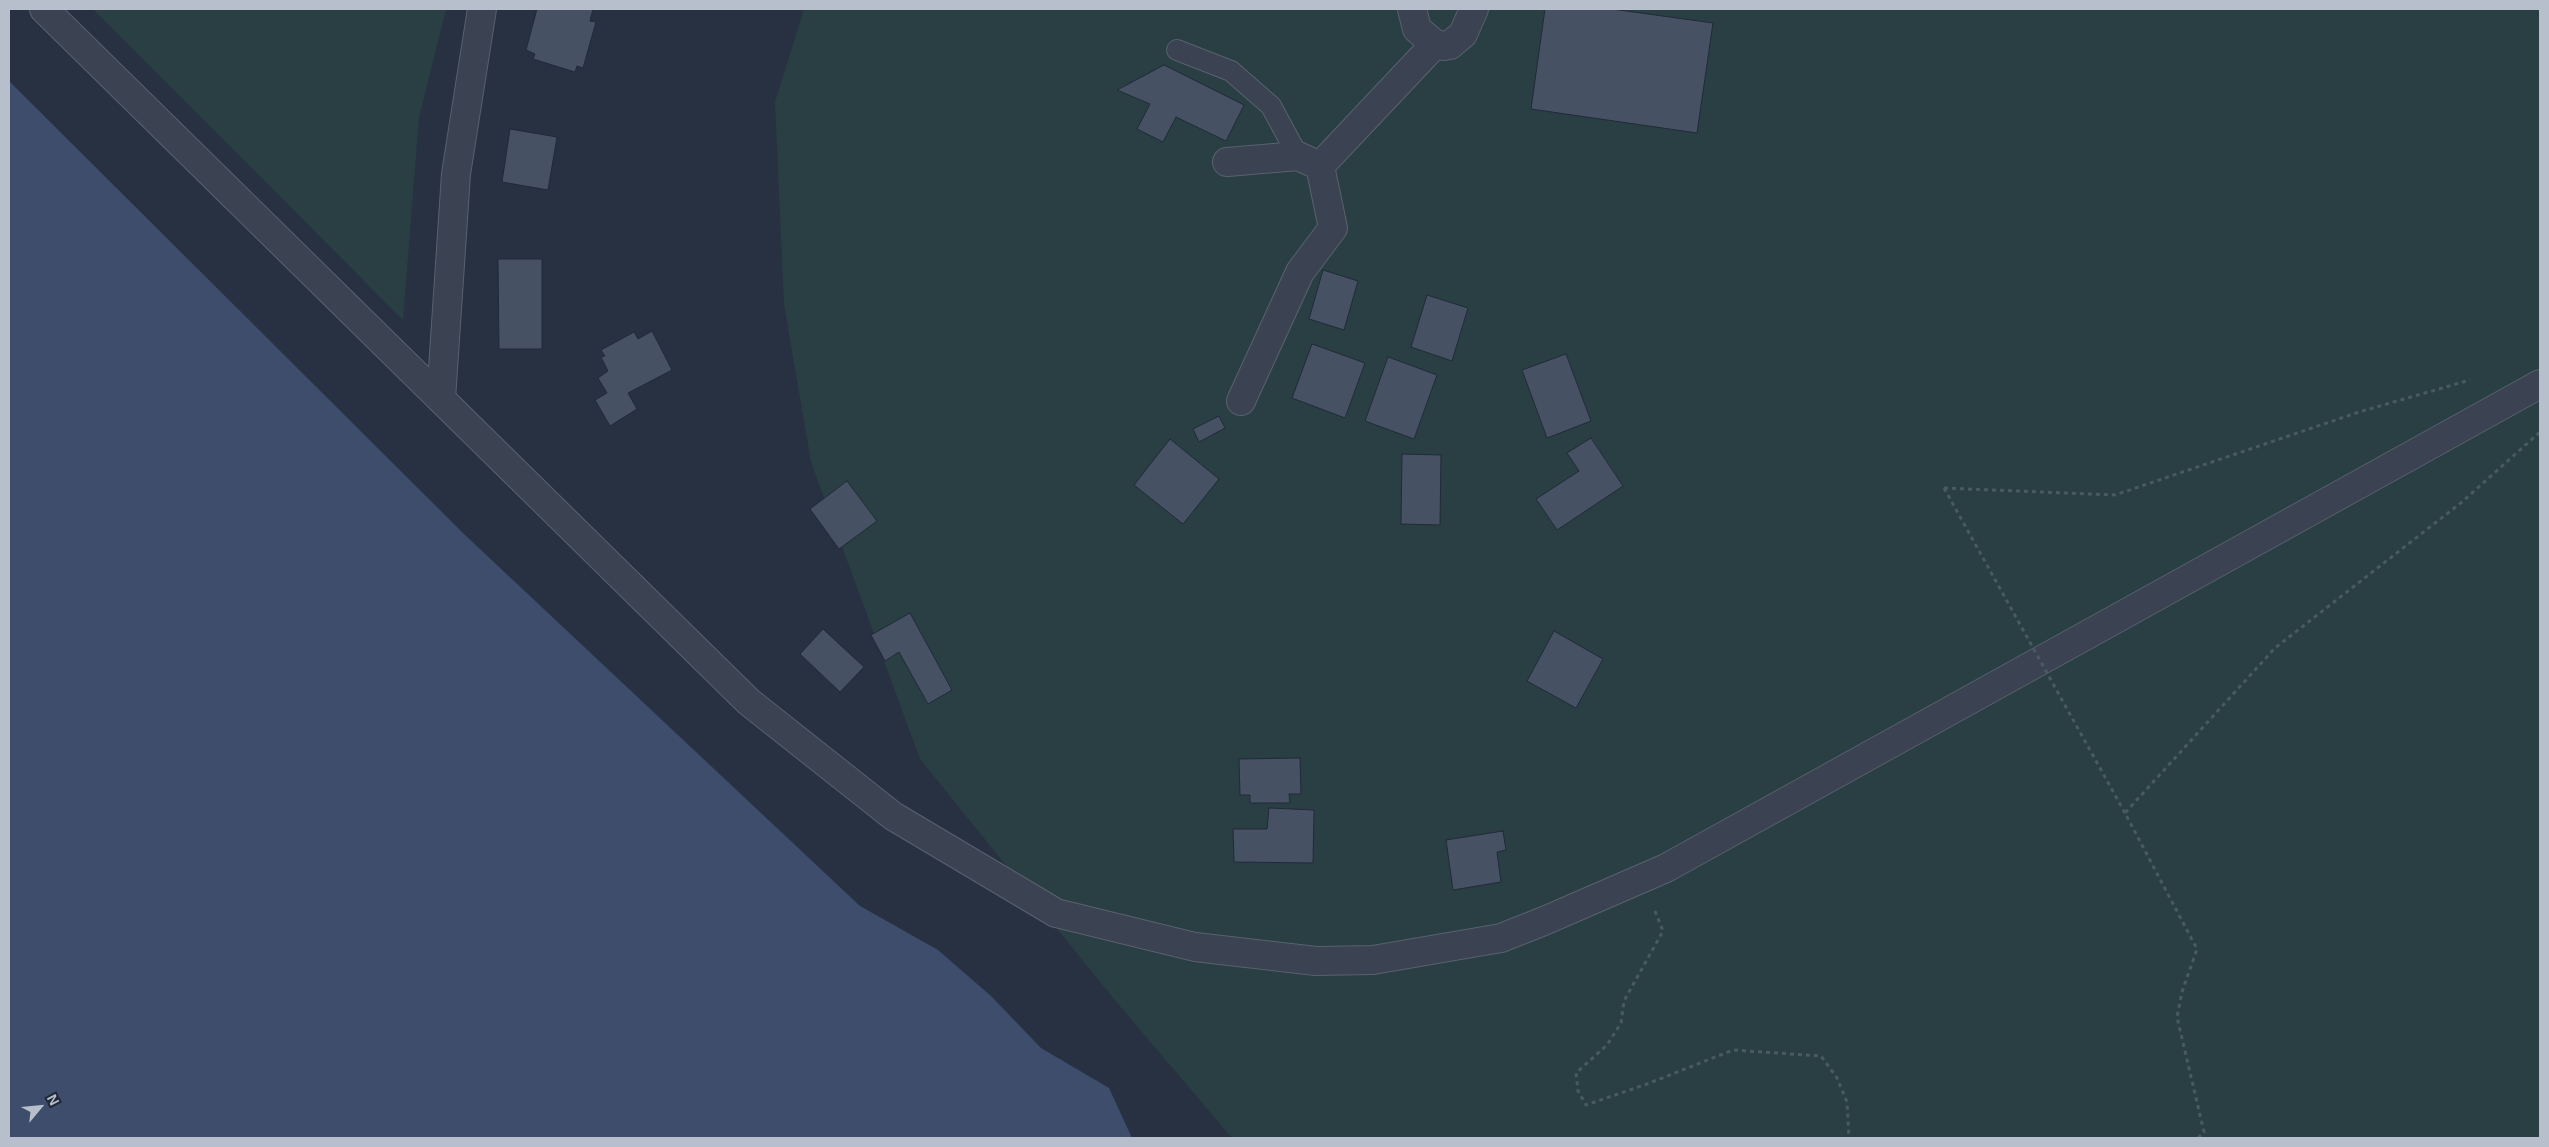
<!DOCTYPE html>
<style>
body{margin:0}
#map{position:relative;width:2549px;height:1147px;overflow:hidden;background:#273142;font-family:Helvetica,sans-serif}
canvas{display:block}
.frame{position:absolute;inset:0;border:10px solid #b8bfcc;pointer-events:none}
.north{position:absolute;left:15px;top:1082px;width:50px;height:50px;-webkit-text-stroke:4px #202837;paint-order:stroke;rotate:62deg;font-size:14px;font-weight:700;line-height:20px;text-align:center;color:#b8bfcc}
.north::after{content:'';display:block;margin:auto;width:18px;height:22px;background:#b8bfcc;clip-path:polygon(50% 0,100% 100%,50% 72%,0 100%)}
</style>
<div id="map">
<canvas width="2549" height="1147"></canvas>
<div class="frame"></div>
<div class="north">N</div>
</div>
<script>
const c = document.querySelector('canvas').getContext('2d');
c.lineJoin = 'round';
function fill(path, color) { c.fillStyle = color; c.fill(path, 'evenodd'); }
const toPath = rows => new Path2D(rows.map(r => 'M' + r).join(''));
function strokePath(path, color, width, dash) { c.strokeStyle = color; c.lineWidth = width; c.lineCap = dash ? 'butt' : 'round'; c.setLineDash(dash || []); c.stroke(path); }
fill(toPath([
 [93,9,446,9,419,118,403,320],
 [804,9,2540,9,2540,1138,1232,1138,1113,998,920,759,811,462,784,304,775,102]
]), '#293f43');
fill(toPath([
 [9,81,465,535,860,906,938,950,991,996,1041,1048,1109,1088,1132,1138,9,1138]
]), '#3d4d6b');
const building = toPath([
 [537,9,593,9,590,21,596,22,583,68,577,66,575,72,533,59,535,54,526,50,537,9],
 [1545,9,1612,9,1713,23,1697,133,1531,109,1545,9],
 [1164,65,1244,105,1226,141,1176,117,1163,142,1137,129,1150,104,1117,90,1164,65],
 [510,129,557,137,548,190,502,182,510,129],
 [498,259,542,259,542,349,499,349,498,259],
 [1323,270,1358,281,1344,330,1309,319,1323,270],
 [1427,295,1468,308,1452,361,1411,347,1427,295],
 [652,331,672,370,628,393,637,409,610,426,595,400,607,393,598,378,608,371,601,357,605,356,601,350,634,332,638,339,652,331],
 [1312,344,1365,363,1345,418,1292,398,1312,344],
 [1566,354,1591,421,1547,438,1522,370,1566,354],
 [1388,357,1437,375,1414,439,1365,421,1388,357],
 [1219,416,1225,428,1199,442,1193,429,1219,416],
 [1591,438,1623,486,1557,530,1536,499,1579,471,1567,453,1591,438],
 [1170,439,1219,479,1183,524,1134,485,1170,439],
 [1402,454,1441,455,1440,525,1401,524,1402,454],
 [847,481,877,521,839,549,810,509,847,481],
 [910,613,952,690,928,704,899,652,885,661,871,635,910,613],
 [823,629,864,667,840,692,800,654,823,629],
 [1554,631,1603,659,1576,708,1527,681,1554,631],
 [1300,758,1301,794,1289,794,1290,803,1250,803,1250,795,1240,795,1239,759,1300,758],
 [1269,808,1314,810,1313,863,1234,862,1233,829,1267,829,1269,808],
 [1503,831,1506,850,1497,852,1501,882,1453,890,1446,840,1503,831]
]);
fill(building, '#465164');
strokePath(building, '#222a39', 1);
const service = toPath([
 [1177,50,1231,71,1271,106,1298,156]
]);
const minor = toPath([
 [1412,9,1417,29,1435,44,1444,46,1450,45,1463,34,1474,9],
 [1227,162,1298,156,1320,166],
 [1320,166,1435,44],
 [441,399,456,174,482,9],
 [1241,401,1300,272,1333,228,1320,166]
]);
const tertiary = toPath([
 [44,9,749,702,893,816,1056,913,1195,947,1316,961,1373,960,1501,938,1544,921,1666,868,2540,384]
]);
strokePath(service, '#59616f', 22);
strokePath(minor, '#59616f', 30);
strokePath(tertiary, '#59616f', 30);
strokePath(toPath([
 [1944,488,2115,495,2359,412,2470,380],
 [1655,911,1663,931,1624,1001,1621,1023,1607,1045,1576,1073,1578,1091,1586,1105,1647,1084,1733,1050,1821,1056,1837,1078,1847,1102,1849,1138],
 [2198,1138,2204,1132,2177,1017,2182,992,2197,949,2125,813,2275,648,2462,502,2540,432]
]), '#475b60', 3, [4, 4]);
strokePath(service, '#3b4352', 20);
strokePath(minor, '#3b4352', 28);
strokePath(tertiary, '#3b4352', 28);
strokePath(toPath([
 [1944,488,2125,813]
]), '#475b60', 3, [4, 4]);
</script>
